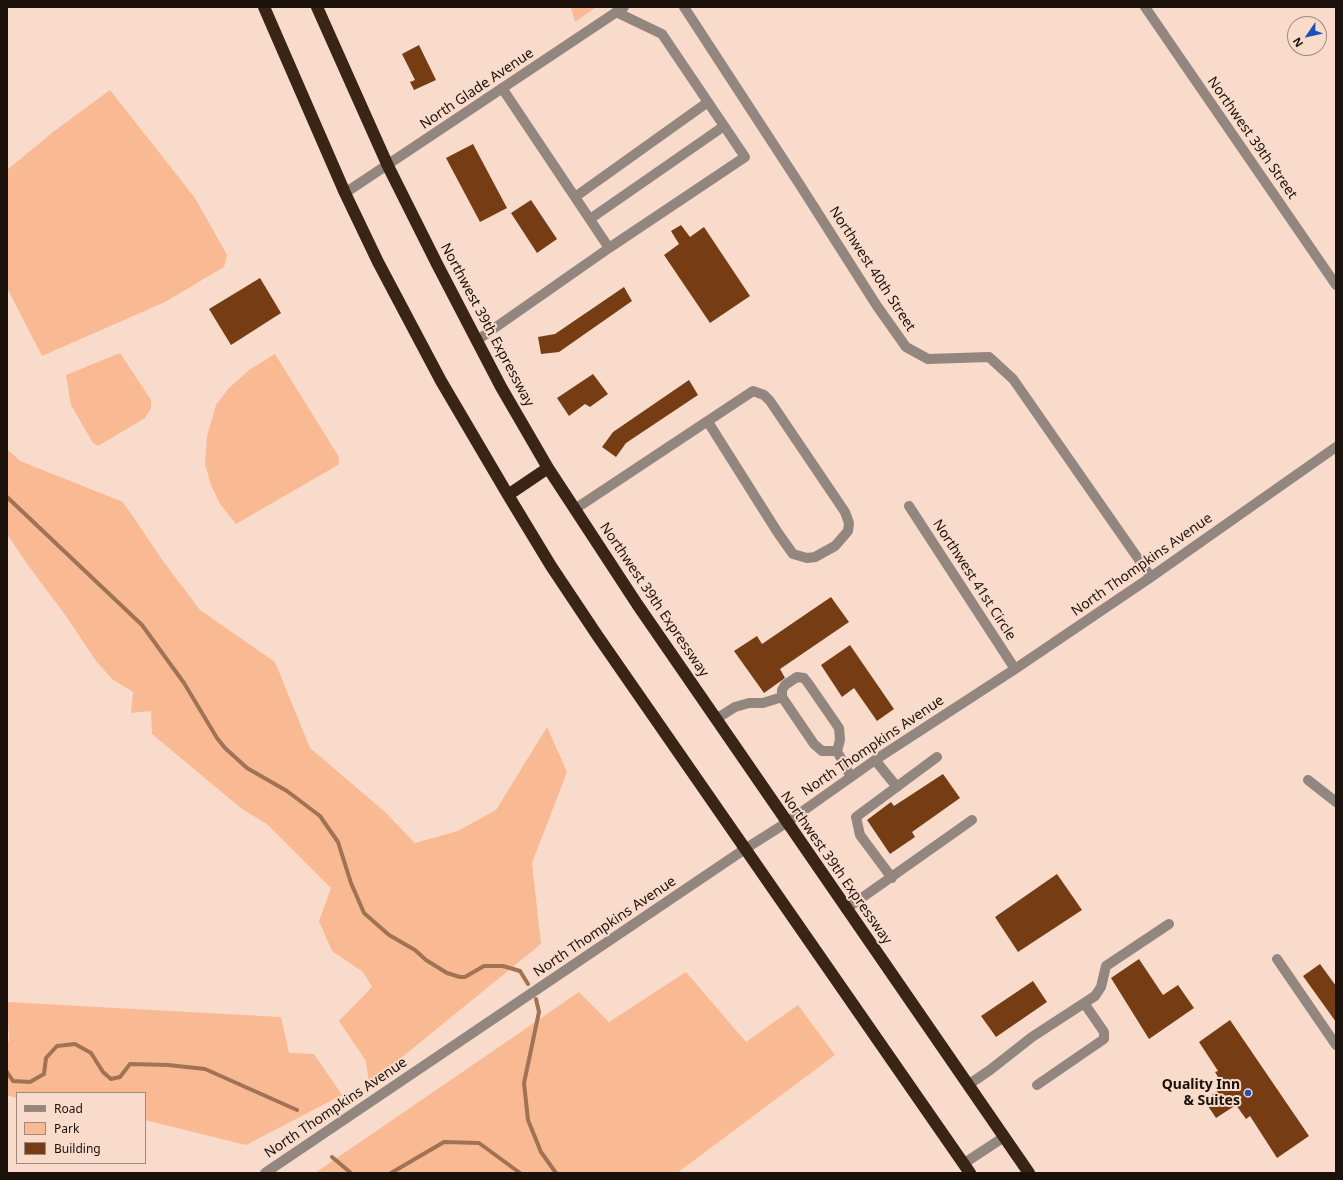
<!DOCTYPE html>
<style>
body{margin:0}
#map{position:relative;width:1343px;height:1180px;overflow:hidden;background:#f8dbca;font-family:"Noto Sans",sans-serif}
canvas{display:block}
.frame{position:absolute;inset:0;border:8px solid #1b110b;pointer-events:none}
.legend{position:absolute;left:16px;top:1092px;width:130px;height:72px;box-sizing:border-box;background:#f8dbca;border:1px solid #a08a7e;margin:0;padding:5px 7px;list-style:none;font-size:12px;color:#1b110b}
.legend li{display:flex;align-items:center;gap:8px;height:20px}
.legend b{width:20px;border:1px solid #a08a7e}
.north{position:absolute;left:1287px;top:16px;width:40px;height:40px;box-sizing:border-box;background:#f8dbca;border:1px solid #a08a7e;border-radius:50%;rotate:236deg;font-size:11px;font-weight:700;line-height:16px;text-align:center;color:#1b110b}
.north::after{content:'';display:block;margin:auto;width:14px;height:18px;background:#1c51bd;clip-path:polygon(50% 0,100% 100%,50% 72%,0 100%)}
</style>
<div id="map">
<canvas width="1343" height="1180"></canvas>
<div class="frame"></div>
<ul class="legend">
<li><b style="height:5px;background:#92867f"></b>Road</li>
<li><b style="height:11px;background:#f9ba93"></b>Park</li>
<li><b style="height:11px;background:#763d15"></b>Building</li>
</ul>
<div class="north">N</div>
</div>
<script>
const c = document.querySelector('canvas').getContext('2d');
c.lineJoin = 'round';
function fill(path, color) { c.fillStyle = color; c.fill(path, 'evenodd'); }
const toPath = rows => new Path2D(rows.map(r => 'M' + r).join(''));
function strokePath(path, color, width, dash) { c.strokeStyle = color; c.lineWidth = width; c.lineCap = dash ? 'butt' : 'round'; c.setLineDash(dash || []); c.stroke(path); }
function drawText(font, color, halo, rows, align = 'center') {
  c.font = font + ' "Noto Sans",sans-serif'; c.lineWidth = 4; c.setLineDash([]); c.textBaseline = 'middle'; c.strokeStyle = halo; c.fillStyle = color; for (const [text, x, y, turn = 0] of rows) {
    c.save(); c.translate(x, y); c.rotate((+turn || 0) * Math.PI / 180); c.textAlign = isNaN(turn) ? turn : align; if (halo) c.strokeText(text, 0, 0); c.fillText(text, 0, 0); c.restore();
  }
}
fill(toPath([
 [571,7,596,7,575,22],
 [110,90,195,198,227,255,224,267,165,302,42,356,7,288,7,170,53,132],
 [120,353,151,400,151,408,145,418,98,446,93,443,71,405,66,375],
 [275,354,339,457,338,465,236,524,220,504,211,485,205,464,207,436,216,405,228,389,249,370],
 [7,449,20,461,123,502,163,561,200,610,275,662,310,748,384,811,415,843,458,831,496,810,547,727,567,772,532,863,541,944,369,1084,366,1061,339,1021,372,987,363,972,332,951,319,921,331,888,267,824,242,809,152,734,151,711,131,713,133,692,112,679,96,661,66,616,27,564,7,534],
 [686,972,746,1042,798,1005,835,1055,677,1173,315,1173,579,992,609,1022],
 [7,1002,281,1017,289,1053,314,1054,342,1095,246,1145,145,1120,145,1093,17,1093,17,1098,7,1095,7,1042,9,1041]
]), '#f9ba93');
strokePath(toPath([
 [7,497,142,625,184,683,217,738,225,748,247,768,287,791,320,816,338,842,351,883,364,913,389,935,415,950,426,960,447,973,460,977,465,977,484,966,503,966,520,971,528,984],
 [536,999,539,1012,524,1083,528,1120,541,1152,556,1173],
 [7,1072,13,1081,30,1082,44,1074,46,1058,57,1046,75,1044,91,1053,103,1072,111,1079,120,1077,130,1064,168,1065,205,1069,297,1110],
 [332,1157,351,1173],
 [391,1173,444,1142,479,1143,520,1173]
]), '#a17254', 4);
fill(toPath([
 [419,45,436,80,414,90,410,82,415,80,402,54],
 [473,144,507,208,480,222,446,158],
 [531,200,557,239,537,253,511,213],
 [681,225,690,237,704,227,750,296,710,323,664,255,679,244,671,231],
 [260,278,281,313,231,345,209,309],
 [624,287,632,301,559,352,541,354,538,337,555,334],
 [593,374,608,394,590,407,585,404,569,416,557,398],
 [689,380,698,395,626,443,616,457,602,447,613,432],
 [831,597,849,622,780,669,785,678,764,693,734,651,757,636,762,644],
 [850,645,894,709,877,721,854,688,842,697,821,665],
 [943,774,960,798,912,832,915,837,890,854,867,820,891,802,894,806],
 [1057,874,1082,910,1018,952,995,917],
 [1139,959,1163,995,1178,985,1194,1008,1149,1039,1111,978],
 [1320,964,1336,986,1336,1022,1303,976],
 [1033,981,1047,1002,996,1037,981,1016],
 [1230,1020,1309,1136,1277,1158,1250,1116,1246,1119,1236,1105,1216,1118,1204,1100,1224,1087,1215,1072,1218,1071,1199,1042]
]), '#763d15');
strokePath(toPath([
 [684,7,800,185,877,306,906,347,928,359,989,357,1013,379,1151,577],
 [1145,7,1336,285],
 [502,88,609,248,745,157,662,34,616,12],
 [345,193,624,7],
 [575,197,708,102],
 [590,219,724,126],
 [476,341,609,248],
 [909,506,1015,669],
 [575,509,753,391,764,395,770,401,845,512,849,523,848,531,835,546,815,557,807,558,793,554,778,533,708,422],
 [716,719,735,707,749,703,763,703,782,697],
 [837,751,822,751,814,744,782,697,782,690,785,685,797,677,804,678,808,683,839,728,840,740,837,751,851,777],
 [875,760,897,787],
 [1308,780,1336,802],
 [892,878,860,835,856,817,937,757],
 [846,909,972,820],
 [1277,959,1336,1045],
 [968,1085,990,1070,1032,1037,1095,996,1101,987,1106,966,1169,924],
 [1037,1085,1104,1039,1104,1032,1084,1003],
 [963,1164,1004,1137],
 [265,1173,745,849,786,823,875,760,1015,669,1151,577,1336,447]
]), '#92867f', 10);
strokePath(toPath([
 [264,7,345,193,378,262,441,381,508,495,551,566,597,635,970,1173],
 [317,7,388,166,437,264,501,387,548,468,637,604,1029,1173],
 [508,495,548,468]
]), '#392416', 12);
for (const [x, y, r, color] of [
 [1248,1093,4,"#1c51bd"]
]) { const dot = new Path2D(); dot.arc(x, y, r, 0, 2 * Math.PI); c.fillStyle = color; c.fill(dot); strokePath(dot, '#f8dbca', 1.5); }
drawText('14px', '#1b110b', '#f8dbca', [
 ["North Glade Avenue",477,89,-34],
 ["Northwest 39th Street",1252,138,55],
 ["Northwest 40th Street",872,269,57],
 ["Northwest 39th Expressway",487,325,62],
 ["North Thompkins Avenue",1142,565,-35],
 ["Northwest 41st Circle",974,580,57],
 ["Northwest 39th Expressway",654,600,56],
 ["North Thompkins Avenue",873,746,-34],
 ["Northwest 39th Expressway",836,868,55],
 ["North Thompkins Avenue",605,927,-34],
 ["North Thompkins Avenue",336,1108,-34]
]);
drawText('bold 14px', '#1b110b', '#f8dbca', [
 ["Quality Inn",1240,1085],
 ["& Suites",1240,1101]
], 'right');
</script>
